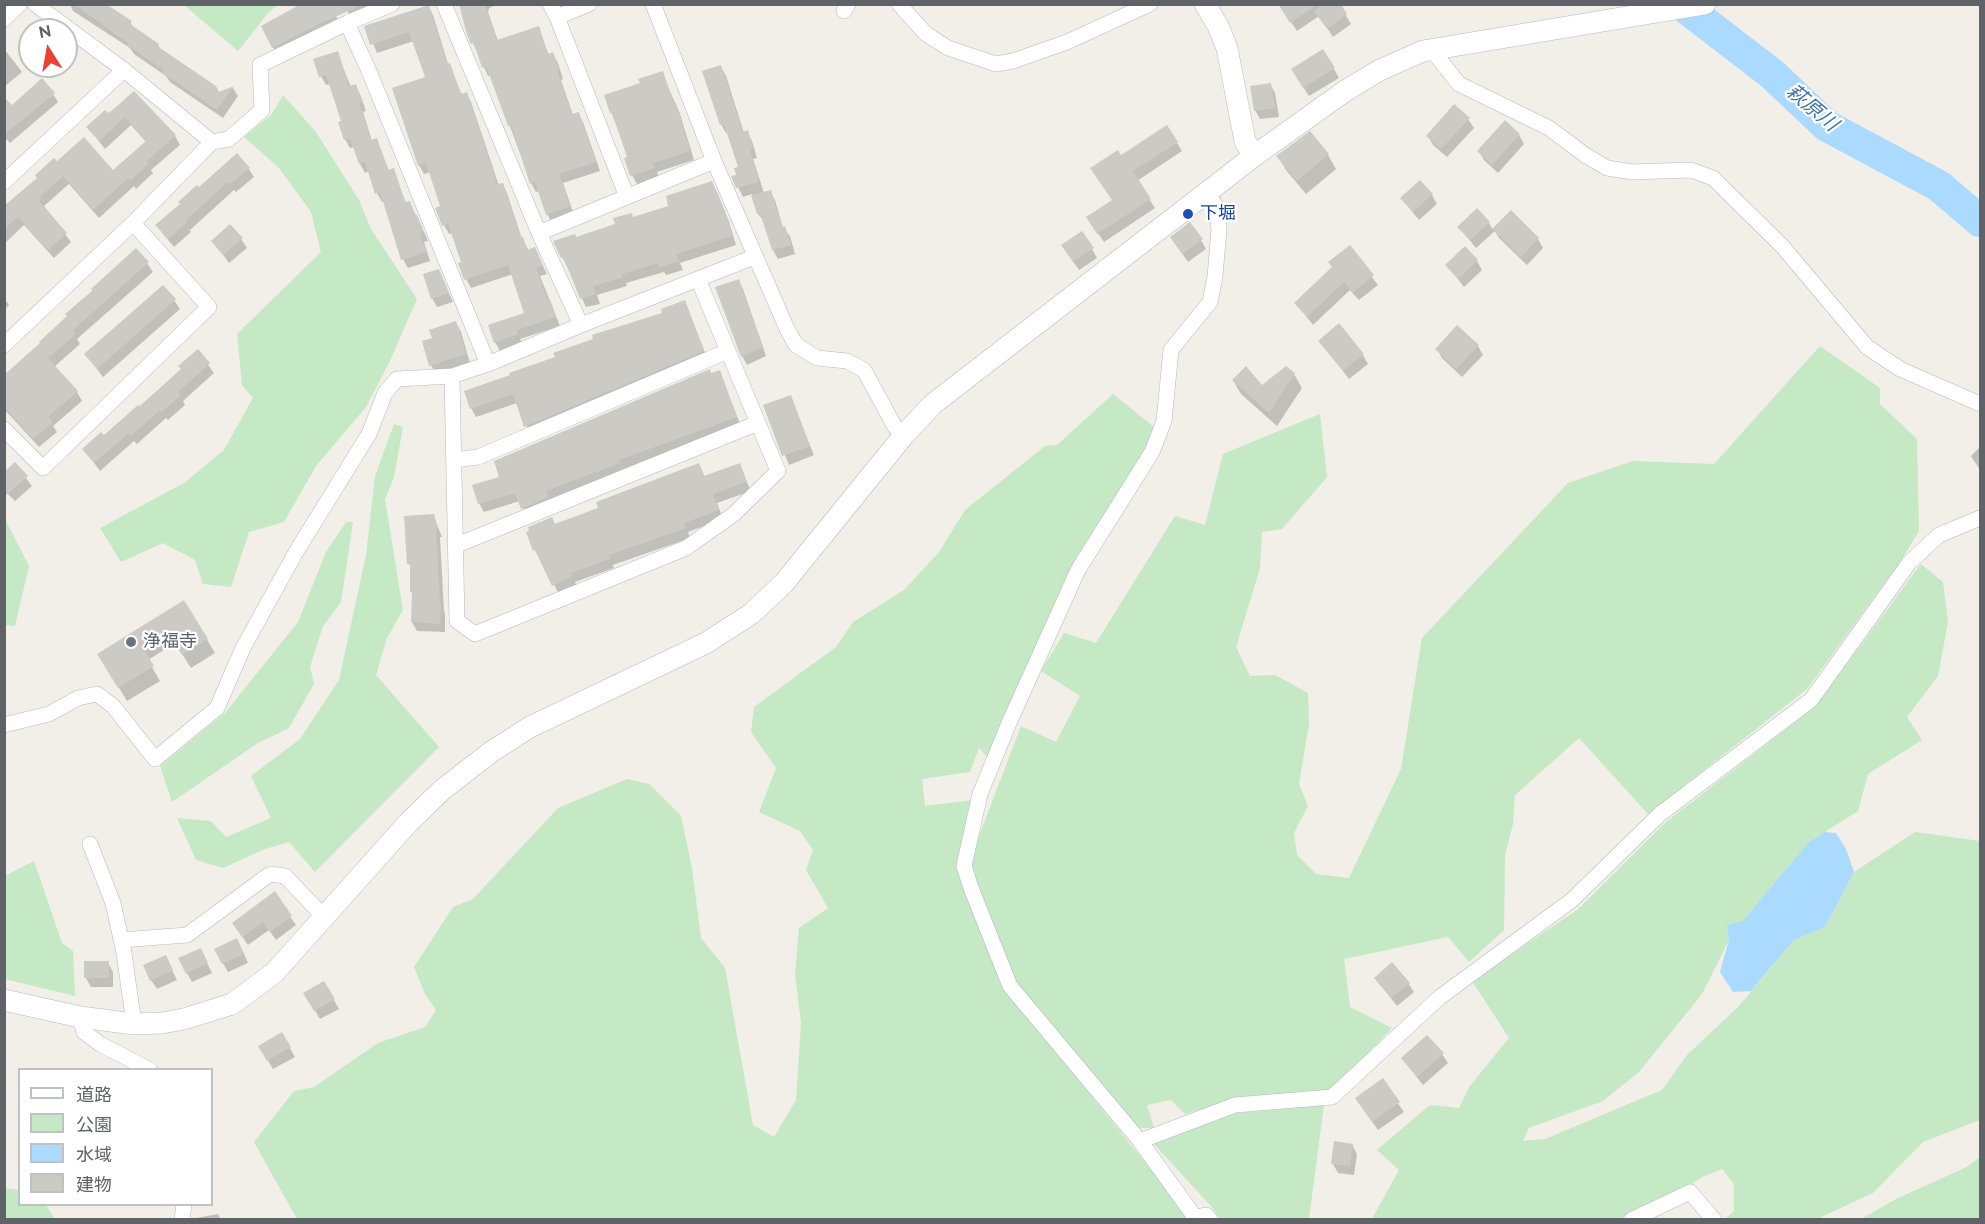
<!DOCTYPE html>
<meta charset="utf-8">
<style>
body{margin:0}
#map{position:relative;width:1985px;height:1224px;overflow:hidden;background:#f1efe8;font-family:Raleway,"Noto Sans JP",sans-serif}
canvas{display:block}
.frame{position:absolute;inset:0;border:6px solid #5f6368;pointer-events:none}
.legend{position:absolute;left:18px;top:1068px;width:195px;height:138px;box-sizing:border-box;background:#fff;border:2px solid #bfc1c3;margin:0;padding:8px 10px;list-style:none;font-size:18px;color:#5f6368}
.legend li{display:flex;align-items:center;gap:12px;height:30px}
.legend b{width:30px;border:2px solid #bfc1c3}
.north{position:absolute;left:18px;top:18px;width:60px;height:60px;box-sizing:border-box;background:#fff;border:2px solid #bfc1c3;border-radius:50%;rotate:349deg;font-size:16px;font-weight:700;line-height:24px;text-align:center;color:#5f6368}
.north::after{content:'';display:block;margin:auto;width:21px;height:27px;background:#ea4335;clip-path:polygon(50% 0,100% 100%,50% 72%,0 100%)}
</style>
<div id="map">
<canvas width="1985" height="1224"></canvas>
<div class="frame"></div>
<ul class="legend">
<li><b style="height:8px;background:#fff"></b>道路</li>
<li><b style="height:16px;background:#c5e8c5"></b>公園</li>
<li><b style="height:16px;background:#aadaff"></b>水域</li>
<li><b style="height:16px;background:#cccac5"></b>建物</li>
</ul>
<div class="north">N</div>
</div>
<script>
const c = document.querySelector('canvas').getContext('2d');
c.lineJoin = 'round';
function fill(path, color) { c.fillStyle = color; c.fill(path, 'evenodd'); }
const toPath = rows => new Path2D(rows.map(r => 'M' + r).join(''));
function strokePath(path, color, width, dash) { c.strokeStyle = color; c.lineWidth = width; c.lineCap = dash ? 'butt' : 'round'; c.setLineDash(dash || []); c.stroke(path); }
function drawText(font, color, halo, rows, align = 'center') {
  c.font = font + ' Raleway,"Noto Sans JP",sans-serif'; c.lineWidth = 4.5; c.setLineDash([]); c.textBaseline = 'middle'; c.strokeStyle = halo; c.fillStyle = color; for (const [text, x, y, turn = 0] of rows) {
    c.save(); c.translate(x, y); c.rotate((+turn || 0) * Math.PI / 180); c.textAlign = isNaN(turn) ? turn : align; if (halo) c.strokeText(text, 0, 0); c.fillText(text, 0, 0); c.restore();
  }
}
fill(toPath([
 [184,5,278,5,269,12,238,51],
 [283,95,316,132,359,200,371,229,417,299,389,363,366,407,316,466,284,522,249,532,231,587,203,584,195,560,163,543,121,562,100,528,184,483,224,450,253,398,242,385,237,334,321,252,311,212,279,168,244,137,272,114],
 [1820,346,1880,388,1880,404,1917,439,1919,531,1902,559,1807,689,1648,814,1579,738,1515,795,1513,824,1505,855,1504,930,1469,962,1448,937,1344,959,1350,1007,1392,1028,1332,1092,1232,1100,1185,1114,1171,1100,1147,1105,1154,1128,1132,1128,1014,982,968,865,1021,726,1056,742,1080,696,1041,671,1064,633,1096,643,1175,516,1205,525,1223,454,1320,414,1327,477,1282,529,1262,532,1260,568,1236,647,1250,676,1275,675,1308,693,1309,724,1299,784,1308,806,1294,833,1297,855,1316,874,1349,878,1401,769,1422,638,1568,483,1633,461,1714,464],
 [1113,394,1154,427,1142,456,1079,553,987,757,979,748,970,772,922,779,925,806,973,800,957,865,1004,989,1189,1216,1190,1219,297,1219,254,1142,294,1091,314,1087,378,1043,425,1027,436,1010,425,994,414,967,453,907,473,899,558,808,627,779,649,784,681,816,692,868,701,938,725,968,753,1125,774,1137,796,1100,801,1024,795,974,799,928,828,908,806,870,813,850,800,831,759,812,776,768,751,732,754,707,836,647,853,622,904,590,939,552,965,510,1045,446,1057,445],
 [394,424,403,427,394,477,385,499,403,610,387,638,376,675,439,747,315,872,289,842,265,849,223,868,196,860,177,818,211,821,226,837,271,818,251,776,300,739,339,680,366,555,375,476],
 [4,517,29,566,15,626,5,625],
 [346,522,353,522,341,602,323,626,310,667,314,684,289,728,258,743,172,802,160,766,225,713,298,622,326,552],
 [1921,564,1943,582,1948,622,1938,676,1907,717,1922,740,1868,774,1858,811,1809,842,1729,940,1702,994,1639,1072,1603,1101,1529,1128,1523,1141,1545,1139,1662,1090,1687,1055,1739,1006,1794,940,1825,927,1854,872,1915,832,1980,841,1980,1120,1923,1142,1873,1193,1817,1219,1725,1219,1734,1211,1734,1184,1722,1169,1702,1177,1687,1187,1618,1219,1377,1220,1373,1217,1399,1170,1377,1150,1430,1105,1459,1108,1469,1087,1509,1038,1472,981,1577,910,1666,822,1815,707],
 [34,861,62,943,73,951,75,996,5,979,5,876],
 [1324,1105,1309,1219,1220,1219,1210,1205,1153,1143,1237,1113],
 [1980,1157,1980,1219,1861,1219,1898,1198,1967,1167],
 [4,1188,19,1190,20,1204,46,1205,55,1219,5,1219]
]), '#c5e8c5');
fill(toPath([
 [1824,832,1836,833,1846,849,1854,872,1825,927,1794,940,1751,991,1733,992,1720,972,1729,940,1727,925,1743,921,1809,842]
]), '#aadaff');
fill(toPath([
 [70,4,103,4,130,22,134,29,158,45,161,50,219,93,233,88,238,96,223,118,170,82,166,76,134,54,130,48,73,11],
 [330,4,341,26,278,57,263,27],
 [344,4,368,4,369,8,350,16],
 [460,4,499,4,489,8,488,12,498,41,538,28,549,55,553,54,558,63,563,79,561,80,573,115,578,113,583,122,600,171,563,183,574,215,552,223,547,214,539,191,536,192,531,183,491,75,488,76,473,43],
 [1283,4,1339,4,1351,24,1333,37,1319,16,1297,31,1286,15],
 [428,6,433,15,448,64,462,95,466,94,471,102,499,186,502,184,507,193,522,239,529,251,539,258,547,274,540,276,560,326,520,339,522,344,500,351,495,342,526,314,513,274,471,288,466,279,463,263,453,233,449,234,444,225,442,207,430,172,424,174,419,165,427,78,414,41,377,53,366,27],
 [5,50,22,72,4,87,4,50],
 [337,53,351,87,355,85,360,94,366,111,363,112,372,141,377,140,389,171,393,170,406,203,409,202,421,225,428,241,424,242,430,261,408,268,403,259,384,201,382,202,377,193,369,171,365,173,360,164,354,147,350,148,345,139,343,122,330,84,326,85,321,76],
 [721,67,726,76,744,133,747,132,752,141,757,158,753,159,764,193,770,192,775,200,783,228,790,236,795,254,778,259,773,250,765,222,758,214,752,194,743,197,733,177,737,176,739,168,729,133,726,133,721,124],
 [1334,69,1339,78,1309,96,1298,79],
 [662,73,680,114,694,160,657,172,659,177,637,184,632,175,629,158,605,96,642,84],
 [1270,84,1275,93,1279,117,1260,119,1255,110],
 [134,93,175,136,180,145,151,170,153,173,136,189,134,186,99,218,69,184,44,206,71,242,54,258,24,225,4,244,4,207,39,178,37,176,113,172,147,143,131,125,105,149,88,127,109,115],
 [53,94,58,102,10,143,4,137,4,103,9,108],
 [1468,119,1474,128,1447,157,1433,145,1428,136],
 [1310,133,1328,155,1336,169,1306,194,1286,170,1278,156],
 [1519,135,1524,144,1498,173,1484,160,1479,151],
 [1177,143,1182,151,1137,181,1155,208,1104,242,1093,226,1113,201,1120,157],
 [248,168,254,177,236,192,234,190,190,230,191,232,174,247,163,234,157,225,199,189],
 [717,192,729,222,736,245,680,263,683,270,666,275,664,272,626,283,627,286,597,295,600,304,586,307,563,258,576,238],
 [1432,195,1437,204,1419,220,1402,199],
 [1511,213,1538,239,1543,248,1527,265,1499,238,1495,231,1476,248,1459,227,1489,223,1493,230],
 [241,239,247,248,229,263,213,241],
 [1201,240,1206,249,1188,262,1177,246],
 [1349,247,1378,285,1359,300,1350,290,1313,325,1296,303,1333,268],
 [1092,249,1097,258,1079,270,1068,254],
 [1477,261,1482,270,1464,287,1447,265],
 [147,263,153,272,77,339,80,344,54,367,77,392,82,401,53,426,57,432,39,447,4,409,4,372,7,374],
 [443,280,453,302,437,307,432,298],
 [738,280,743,289,766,356,747,365,742,356],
 [4,298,9,305,4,310],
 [174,300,180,309,103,377,86,354],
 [685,302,708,360,530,435,517,403,476,417,471,408,557,358,664,314],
 [456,323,461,332,470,363,436,374,431,365],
 [1458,327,1478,346,1483,355,1462,377,1442,358,1437,349],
 [1320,341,1363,355,1368,364,1349,379],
 [198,351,214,373,183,401,185,405,168,420,166,418,137,444,134,441,100,471,84,449,104,437,182,370],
 [719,372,741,426,623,469,624,471,527,516,520,501,484,512,479,503,501,478],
 [1294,374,1302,388,1277,426,1241,394,1233,380,1262,387],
 [790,397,814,455,789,465,765,406],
 [1980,447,1980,470,1971,456],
 [15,464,32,486,15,501,4,490],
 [699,464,705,477,739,465,751,491,717,503,723,519,688,532,690,538,613,565,614,568,575,582,576,585,559,594,541,559,535,550,528,533,600,509],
 [433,515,442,537,440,537,444,611,445,614,445,632,417,631,412,622,413,595,411,592,411,568,409,564],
 [184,602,215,653,191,668,175,643,148,660,160,681,127,701,107,668],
 [274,894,296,925,276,940,269,930,248,945,239,932],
 [242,949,248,963,228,972,223,963],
 [205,959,212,973,192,982,187,973],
 [85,963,108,963,113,972,113,987,91,987,86,978],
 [170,966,177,980,157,989,151,980],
 [1375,978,1408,983,1414,992,1397,1006],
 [324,983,339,1009,320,1019,305,994],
 [282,1034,295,1057,273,1069,260,1047],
 [1442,1054,1448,1063,1423,1085,1402,1058],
 [1382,1080,1404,1112,1378,1130,1356,1099],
 [1352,1145,1357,1154,1354,1175,1338,1173,1333,1164],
 [218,1214,221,1220,196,1220,196,1218]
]), '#0003');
strokePath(toPath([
 [1681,4,1772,74,1827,126,1939,186,1980,221]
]), '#aadaff', 32);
fill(toPath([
 [74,4,106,4,132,21,130,24,159,44,157,46,216,86,219,92,234,86,217,110,163,73,164,70,127,45,128,43],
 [301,4,364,4,319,24,272,48,261,26],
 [459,4,485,4,497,40,539,26,548,54,553,52,559,70,557,71,572,114,579,112,596,162,559,174,570,206,546,215,535,182,530,184,511,125,508,126,486,66,482,68,474,43,471,44,467,35],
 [1278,4,1318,4,1290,23],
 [1324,4,1341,4,1347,14,1327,29,1314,11],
 [429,5,447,64,450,63,461,94,467,92,497,184,503,183,521,237,523,237,527,250,535,247,543,265,536,267,547,299,550,299,556,317,517,330,518,334,494,343,488,325,524,313,508,265,464,280,458,263,461,262,448,224,442,226,435,208,440,206,426,163,418,166,392,88,425,77,409,32,370,45,364,26],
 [1323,49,1335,68,1303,88,1291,69],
 [338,51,349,86,356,84,362,102,359,103,371,140,377,138,388,170,394,168,405,202,410,201,415,215,417,215,424,232,420,233,426,252,401,260,380,192,375,194,365,162,359,164,350,138,344,140,338,122,341,121,326,75,319,77,313,59],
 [721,65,743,132,748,130,753,149,750,150,759,182,736,188,731,176,736,175,734,168,738,167,724,124,720,125,702,71],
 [663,71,674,104,676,103,690,151,653,163,655,168,630,176,624,158,627,157,612,112,610,113,604,95,640,83,638,79],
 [42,78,55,93,4,135,4,97,12,105],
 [1271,83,1275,108,1254,111,1250,86],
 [134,91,176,135,147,161,149,163,130,181,128,178,93,210,63,176,40,197,41,199,39,201,67,233,48,250,18,217,4,229,4,206,37,178,35,175,54,158,57,161,84,137,113,170,146,141,125,117,99,141,86,127,105,110,109,113],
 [1454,104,1470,118,1441,149,1426,136],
 [1505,120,1520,134,1492,165,1477,151],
 [1167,125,1178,142,1133,171,1151,199,1097,234,1086,217,1112,200,1090,168,1118,150,1121,155],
 [1310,131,1329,154,1297,181,1276,156],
 [237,153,250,168,230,184,228,182,186,220,187,222,168,239,155,225,180,204,178,202,197,185,199,187],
 [1420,180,1433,194,1413,212,1400,198],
 [712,181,725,211,732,236,676,254,679,261,659,267,658,263,622,274,623,277,593,286,596,294,580,299,564,258,561,258,553,241,575,234,576,237,615,224,613,218,632,213,633,217,668,206,666,196],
 [771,190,782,227,785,226,791,245,772,250,760,213,757,214,751,195],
 [1477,208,1490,222,1470,240,1457,227],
 [1511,210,1539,238,1521,257,1492,229],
 [1190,222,1203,239,1182,254,1170,237],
 [230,224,243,238,223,255,211,241],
 [1082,231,1094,248,1073,262,1061,245],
 [1350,245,1374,275,1353,292,1344,282,1307,317,1294,303,1332,267,1328,262],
 [1465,246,1478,260,1458,279,1445,265],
 [136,248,149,262,73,330,76,334,48,358,78,391,48,417,53,422,33,439,4,407,4,375,40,343,39,342,67,316,65,314,92,291,91,289],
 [439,269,449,293,431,299,423,274],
 [739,279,763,347,741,357,715,287],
 [163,285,176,299,97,369,84,354],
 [685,300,704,351,524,427,513,394,470,409,464,391,510,375,509,373,555,357,553,353,593,339,592,335,662,313,661,309],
 [456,321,466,354,429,366,422,341,432,338,429,330],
 [1339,323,1364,354,1343,371,1318,341],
 [1457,325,1479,345,1456,369,1435,349],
 [198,349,210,363,178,392,181,395,162,412,160,410,131,436,129,433,94,463,82,449,101,432,104,435,138,405,140,406,181,369,178,366],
 [1246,366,1262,385,1286,366,1295,373,1269,413,1232,380],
 [710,369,711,373,720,370,737,417,619,460,620,463,546,491,548,497,546,498,521,509,515,493,478,504,472,485,499,477,494,461],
 [791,395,810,446,782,456,763,405],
 [15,462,28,476,4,497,4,472],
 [699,463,704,476,740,463,747,482,713,494,719,510,684,523,686,528,609,555,610,559,571,573,573,576,552,586,535,550,533,551,526,532,529,531,528,527,552,517,555,524,598,508,596,502],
 [434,514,438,528,436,528,440,604,441,604,440,624,411,622,412,592,410,592,410,564,407,564,404,516],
 [184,600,208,639,182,655,166,630,141,645,154,666,118,688,97,654],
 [275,891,292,916,270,932,263,922,242,937,232,923],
 [237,938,244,954,222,964,214,949],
 [201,948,208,963,186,974,178,958],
 [166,955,173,970,150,981,143,965],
 [84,961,109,961,109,978,84,978],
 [1392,962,1410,983,1391,998,1374,978],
 [324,981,335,999,314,1011,303,993],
 [282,1032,291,1047,267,1061,258,1046],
 [1427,1035,1444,1053,1417,1077,1401,1058],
 [1383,1078,1400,1102,1372,1122,1355,1098],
 [1334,1141,1353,1144,1350,1166,1331,1164]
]), '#cccac5');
const street = toPath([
 [392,4,347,23,369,71,488,364],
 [444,4,539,233,581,325],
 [550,4,557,17,589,4],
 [653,4,714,161,787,329,796,345,817,358,847,361,864,370,895,427,904,435],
 [899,4,926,34,948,48,996,64,1013,61,1067,42,1150,4],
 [844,11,848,4],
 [557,17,627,197],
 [4,19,20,4],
 [1431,49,1459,84,1549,128,1585,155,1607,168,1632,172,1691,170,1713,178,1783,247,1867,347,1900,369,1980,404],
 [212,142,229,139,262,110,260,65,347,23],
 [4,182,124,70],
 [539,233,714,161],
 [698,279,778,471,734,514,686,548,475,634,457,621,452,376,488,364,581,325,698,279,754,257],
 [4,345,133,223,212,142,124,70,35,4],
 [4,429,43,468,209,307,133,223],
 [455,460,478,457,728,351],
 [457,545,758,423],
 [4,725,49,714,78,698,97,694,113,706,155,759,217,708,243,648,296,552,369,434,385,393,397,379,452,376],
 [90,844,113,903,124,953,134,1024],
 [121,940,187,935,270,874,285,876,324,917],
 [80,1017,84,1032,100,1044,150,1070],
 [1140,1141,1235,1105,1332,1097,1440,997,1572,900,1660,814,1811,700,1909,563,1939,535,1980,518],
 [1197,1217,1206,1215,1210,1220],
 [182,1220,184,1204],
 [1197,1220,1140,1141,1010,986,971,888,964,866,980,794,1009,723,1078,570,1152,452,1164,421,1171,350,1210,302,1215,277,1219,229,1216,206,1206,192],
 [1631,1220,1690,1192,1714,1220]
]);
const secondary = toPath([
 [1205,4,1218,26,1227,48,1245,141,1254,156],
 [4,1000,80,1017,134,1024,162,1023,184,1019,232,1004,274,973,408,823,442,790,491,752,530,727,706,643,751,614,784,583,904,435,933,404,1254,156,1345,91,1380,70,1423,51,1705,4]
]);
strokePath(street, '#b5b8bc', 16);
strokePath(secondary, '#b6babf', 22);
strokePath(street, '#fff', 15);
strokePath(secondary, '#fff', 21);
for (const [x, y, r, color] of [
 [1188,214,6,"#1a4fb4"],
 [131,642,6,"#6b7280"]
]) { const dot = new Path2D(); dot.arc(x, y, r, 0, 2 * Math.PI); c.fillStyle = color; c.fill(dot); strokePath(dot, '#fff', 2); }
drawText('18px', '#164399', '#fff', [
 ["下堀",1200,214]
], 'left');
drawText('18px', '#5b616d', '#fff', [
 ["浄福寺",143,642]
], 'left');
drawText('italic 20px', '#4174aa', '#fff', [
 ["萩原川",1812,108,40]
]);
</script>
